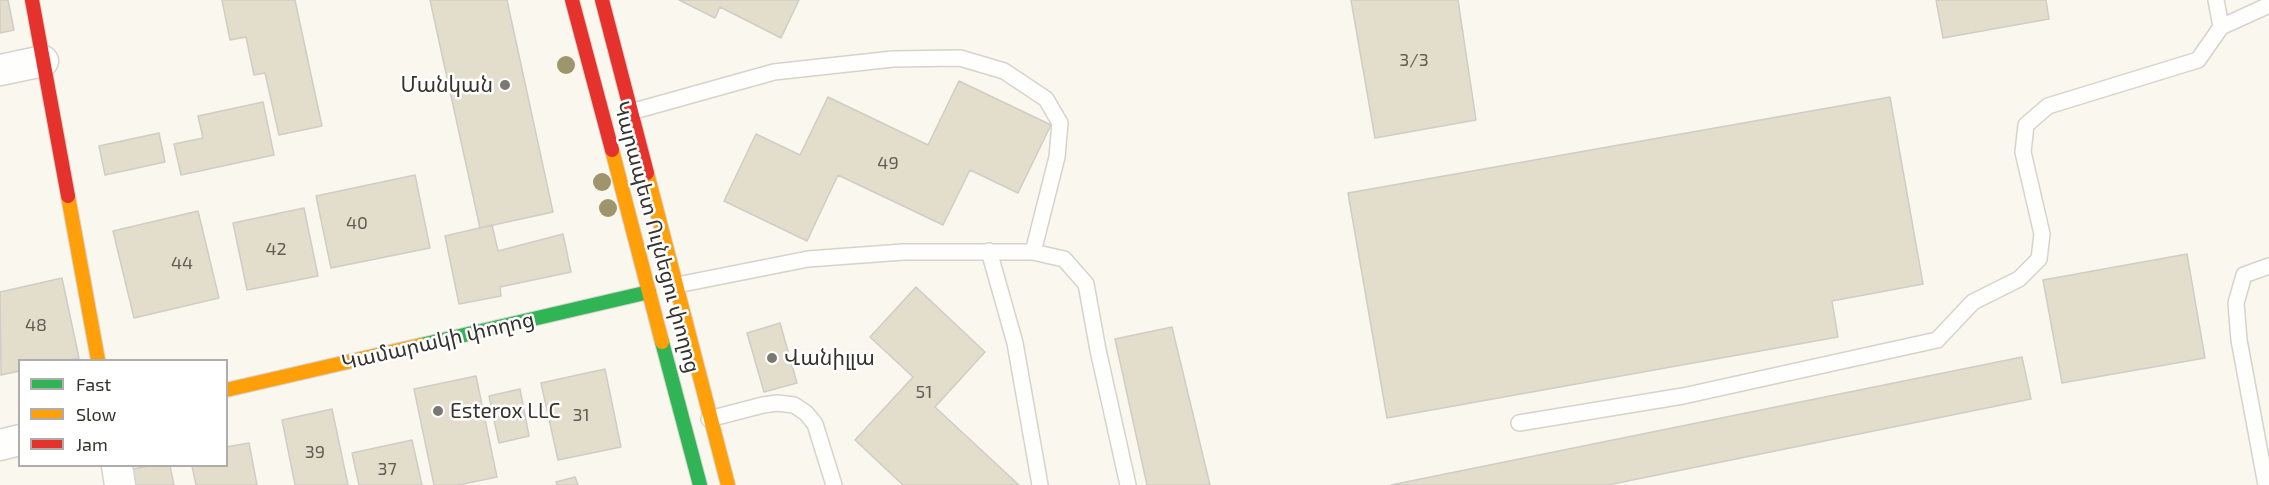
<!DOCTYPE html>
<meta charset="utf-8">
<style>
body{margin:0}
#map{position:relative;width:2269px;height:485px;overflow:hidden;background:#faf7ef;font-family:"Exo 2",sans-serif}
canvas{display:block}
.legend{position:absolute;left:18px;top:359px;width:210px;height:108px;box-sizing:border-box;background:#fff;border:2px solid #aeadab;margin:0;padding:8px 10px;list-style:none;font-size:18px;color:#35332c}
.legend li{display:flex;align-items:center;gap:12px;height:30px}
.legend b{width:30px;border:2px solid #aeadab}
</style>
<div id="map">
<canvas width="2269" height="485"></canvas>
<ul class="legend">
<li><b style="height:8px;background:#30b455"></b>Fast</li>
<li><b style="height:8px;background:#ff9f0a"></b>Slow</li>
<li><b style="height:8px;background:#e5322d"></b>Jam</li>
</ul>
</div>
<script>
const c = document.querySelector('canvas').getContext('2d');
c.lineJoin = 'round';
function fill(path, color) { c.fillStyle = color; c.fill(path, 'evenodd'); }
const toPath = rows => new Path2D(rows.map(r => 'M' + r).join(''));
function strokePath(path, color, width, dash) { c.strokeStyle = color; c.lineWidth = width; c.lineCap = dash ? 'butt' : 'round'; c.setLineDash(dash || []); c.stroke(path); }
function drawText(font, color, halo, rows, align = 'center') {
  c.font = font + ' "Exo 2","Noto Sans Armenian",sans-serif'; c.lineWidth = 5; c.setLineDash([]); c.textBaseline = 'middle'; c.strokeStyle = halo; c.fillStyle = color; for (const [text, x, y, turn = 0] of rows) {
    c.save(); c.translate(x, y); c.rotate((+turn || 0) * Math.PI / 180); c.textAlign = isNaN(turn) ? turn : align; if (halo) c.strokeText(text, 0, 0); c.fillText(text, 0, 0); c.restore();
  }
}
const building = toPath([
 [0,0,8,0,14,30,0,33,0,0],
 [222,0,295,0,322,126,279,135,265,73,254,75,246,37,230,40,222,0],
 [430,0,507,0,553,212,480,228,430,0],
 [679,0,799,0,781,38,720,7,715,18,679,0],
 [1351,0,1458,0,1476,120,1375,138,1351,0],
 [1936,0,2046,0,2049,19,1943,38,1936,0],
 [959,81,1051,125,1018,193,970,170,943,225,838,175,807,241,724,201,756,134,800,155,828,97,928,145,959,81],
 [1890,97,1923,284,1832,301,1838,337,1387,418,1348,193,1890,97],
 [263,102,274,155,181,175,174,144,203,138,198,116,263,102],
 [159,133,165,162,105,175,99,146,159,133],
 [415,175,430,248,331,268,316,196,415,175],
 [304,208,318,276,247,290,233,223,304,208],
 [198,211,219,298,134,318,113,231,198,211],
 [492,225,498,251,563,234,571,272,500,287,501,296,459,304,445,236,492,225],
 [2187,254,2205,358,2062,383,2043,280,2187,254],
 [62,278,79,358,69,360,20,360,20,371,1,375,0,292,62,278],
 [916,287,985,352,935,407,1019,485,903,485,855,440,913,377,870,337,916,287],
 [780,323,797,383,764,392,747,333,780,323],
 [1172,327,1210,485,1147,485,1115,339,1172,327],
 [2022,357,2031,399,1608,485,1391,485,2022,357],
 [605,369,621,447,558,460,541,383,605,369],
 [476,376,497,477,459,485,434,485,414,389,476,376],
 [520,389,529,436,499,443,489,396,520,389],
 [332,409,348,485,295,485,282,420,332,409],
 [412,440,422,485,359,485,352,453,412,440],
 [249,443,257,485,196,485,192,466,226,466,226,447,249,443],
 [149,466,170,466,174,485,126,485,123,471,149,466],
 [575,477,578,485,557,485,556,482,575,477]
]);
fill(building, '#e3ddcb');
strokePath(building, '#d0cdc6', 1.5);
const lane = toPath([
 [2221,27,2269,5],
 [627,113,774,72,893,59,960,58,1004,71,1046,99,1060,123,1057,157,1033,252],
 [989,251,1015,343,1040,485],
 [672,286,808,259,903,252,1033,252,1064,259,1086,284,1098,350,1128,485],
 [709,419,763,405,777,403,794,405,806,413,815,424,834,485],
 [1519,423,1683,396,1937,340,1973,302,2019,279,2039,259,2042,234,2023,152,2026,125,2048,106,2198,60,2221,27,2216,0],
 [2266,485,2239,340,2236,303,2244,275,2269,266]
]);
const street = toPath([
 [0,70,43,61],
 [0,445,20,440],
 [117,466,120,485]
]);
const fast = toPath([
 [662,342,700,485],
 [421,345,649,292]
]);
const slow = toPath([
 [612,150,662,342],
 [647,173,728,485],
 [68,196,98,360],
 [226,390,421,345]
]);
const jam = toPath([
 [32,0,68,196],
 [572,0,612,150],
 [602,0,647,173]
]);
strokePath(lane, '#d6d3cc', 18);
strokePath(street, '#d6d3cc', 33);
strokePath(fast, '#d6d3cc', 16);
strokePath(slow, '#d6d3cc', 16);
strokePath(jam, '#d6d3cc', 16);
strokePath(lane, '#fefefd', 15);
strokePath(street, '#fefefd', 30);
strokePath(fast, '#30b455', 14);
strokePath(slow, '#ff9f0a', 14);
strokePath(jam, '#e5322d', 14);
c.fillStyle = '#9f956d';
for (const [x, y] of [
 [566,65],
 [602,182],
 [608,208]
]) { c.beginPath(); c.arc(x, y, 9, 0, 2 * Math.PI); c.fill(); }
for (const [x, y, r, color] of [
 [505,85,6,"#7a7870"],
 [772,358,6,"#7a7870"],
 [438,411,6,"#7a7870"]
]) { const dot = new Path2D(); dot.arc(x, y, r, 0, 2 * Math.PI); c.fillStyle = color; c.fill(dot); strokePath(dot, '#fff', 2); }
drawText('18px', '#605e54', null, [
 ["3/3",1414,60],
 ["49",888,163],
 ["40",357,223],
 ["42",276,249],
 ["44",182,263],
 ["48",36,325],
 ["51",924,392],
 ["31",581,415],
 ["39",315,452],
 ["37",387,469]
]);
drawText('21px', '#35332c', '#fff', [
 ["Մանկան",493,85,"right"],
 ["Վանիլլա",784,358],
 ["Esterox LLC",450,411]
], 'left');
drawText('21px', '#35332c', '#fff', [
 ["Կարապետ Ուլնեցու փողոց",657,237,75],
 ["Կամարակի փողոց",438,341,-13]
]);
</script>
